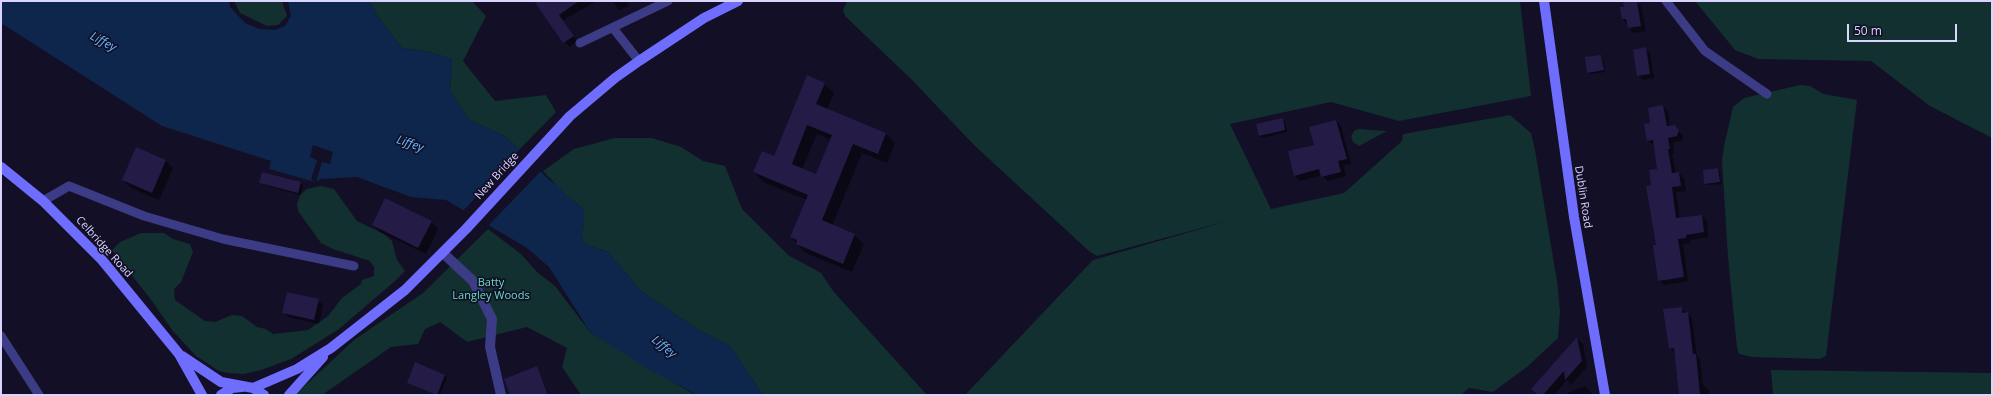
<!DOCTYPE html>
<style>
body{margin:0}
#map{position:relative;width:1993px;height:396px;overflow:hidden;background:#130f26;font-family:"Open Sans",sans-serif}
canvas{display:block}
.frame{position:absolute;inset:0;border:2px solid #d9d5ff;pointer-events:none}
.scale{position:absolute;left:1847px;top:24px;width:110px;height:18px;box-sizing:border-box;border:2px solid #d9d5ff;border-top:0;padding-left:5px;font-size:12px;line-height:14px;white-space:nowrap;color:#d9d5ff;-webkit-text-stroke:3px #130f26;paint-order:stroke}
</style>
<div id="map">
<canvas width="1993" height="396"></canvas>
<div class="frame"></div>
<div class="scale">50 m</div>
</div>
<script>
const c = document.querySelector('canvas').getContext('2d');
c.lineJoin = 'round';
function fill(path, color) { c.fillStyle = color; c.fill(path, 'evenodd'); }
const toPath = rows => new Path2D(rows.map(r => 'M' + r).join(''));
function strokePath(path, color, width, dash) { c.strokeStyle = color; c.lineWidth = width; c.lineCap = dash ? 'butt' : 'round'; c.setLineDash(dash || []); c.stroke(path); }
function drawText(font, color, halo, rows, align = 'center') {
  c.font = font + ' "Open Sans",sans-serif'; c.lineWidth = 3.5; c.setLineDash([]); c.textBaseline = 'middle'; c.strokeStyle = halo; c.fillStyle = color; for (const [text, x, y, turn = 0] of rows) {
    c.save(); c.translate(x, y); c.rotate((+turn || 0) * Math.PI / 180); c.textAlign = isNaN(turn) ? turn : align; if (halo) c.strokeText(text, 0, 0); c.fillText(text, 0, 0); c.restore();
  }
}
fill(toPath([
 [234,1,282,1,287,16,278,25,267,26,240,13],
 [369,1,472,1,486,16,463,61,495,101,546,95,556,112,520,149,504,136,468,119,450,90,452,59,429,52,402,48,378,17],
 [847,1,1520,1,1531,96,1399,121,1331,102,1230,124,1271,209,1344,193,1402,141,1403,134,1510,115,1531,133,1535,150,1557,281,1560,311,1558,338,1527,367,1493,392,1469,388,1461,395,965,395,1093,260,1228,221,1097,256,1090,252,975,146,911,79,845,16,843,10],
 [1695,1,1992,1,1992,138,1930,106,1871,61,1758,59,1735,50],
 [1800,85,1810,86,1824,94,1857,100,1826,356,1820,359,1753,357,1739,354,1737,348,1728,257,1722,161,1724,146,1733,107,1744,98],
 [1358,129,1387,131,1359,146,1353,142,1351,136,1354,131],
 [615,138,652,138,681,147,703,161,725,166,742,209,788,255,821,273,833,291,927,395,763,395,730,346,697,329,641,291,608,252,585,244,581,234,584,225,584,209,568,197,543,171,574,149],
 [321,186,334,189,357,221,384,234,392,241,397,260,405,271,395,281,339,329,291,359,261,370,244,374,228,373,219,371,196,356,173,331,152,301,112,250,120,242,141,233,164,233,173,239,190,244,193,252,181,282,174,289,175,300,205,321,215,322,232,315,242,316,257,327,266,329,273,334,308,330,328,316,342,298,361,284,362,280,374,276,374,267,370,261,333,249,321,243,298,211,297,204,300,195,307,189],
 [488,229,521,254,537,272,555,286,590,332,695,395,581,395,562,367,567,348,527,327,467,342,440,322,425,329,418,344,391,347,322,395,295,395,354,340,423,293],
 [1771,370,1992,373,1992,395,1773,395]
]), '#12302f');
fill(toPath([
 [1,1,229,1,230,7,245,23,259,29,275,30,285,26,291,16,288,1,369,1,378,17,402,48,429,52,452,59,450,90,468,119,504,136,520,149,546,177,558,186,568,197,584,209,584,225,581,234,585,244,608,252,641,291,697,329,730,346,763,395,695,395,690,391,646,368,590,332,549,267,527,248,446,200,411,197,357,177,321,179,315,182,269,169,271,161,162,126,1,23]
]), '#0e264b');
fill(toPath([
 [313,145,333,152,330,164,322,162,316,182,311,180,317,160,310,157],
 [520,149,541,171,488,226,463,211]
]), '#130f26');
fill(toPath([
 [534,1,597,1,563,20,577,41,569,47],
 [613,1,626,1,629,6,619,10],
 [1636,1,1641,6,1646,31,1633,33,1623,19,1625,7],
 [1645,48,1650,53,1654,78,1643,80,1638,75],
 [1601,56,1603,58,1605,72,1590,74,1588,72],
 [824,84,834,93,827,110,886,134,895,143,887,163,862,153,832,226,854,235,864,244,852,272,806,253,797,244,791,237,807,200,763,182,754,172,774,157],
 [817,134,831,140,817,175,802,169],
 [1663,106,1668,111,1670,127,1675,126,1683,136,1682,141,1673,142,1674,154,1672,154,1676,173,1679,173,1684,178,1686,191,1676,192,1680,219,1702,216,1707,221,1708,237,1690,240,1690,243,1683,244,1688,281,1664,285,1659,280,1652,186,1658,170,1654,145,1648,141,1651,124],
 [1282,119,1285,122,1287,132,1262,138,1259,135],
 [1336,121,1341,126,1351,164,1343,165,1346,176,1327,181,1322,175,1300,181,1295,176,1289,152,1315,146],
 [166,161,173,168,159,200,131,188,123,180],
 [1718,169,1720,172,1721,184,1707,185,1705,183],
 [263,173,301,183,303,185,301,195,263,185,260,183],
 [431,221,438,229,426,254,380,232,373,225],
 [318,300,323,305,319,324,288,317,283,312],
 [1681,308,1692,318,1697,356,1700,359,1703,385,1709,390,1709,395,1680,395,1675,353,1670,348],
 [1577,338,1583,344,1587,367,1571,385,1567,380,1554,395,1539,395],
 [537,367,549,395,511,395],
 [445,375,447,378,440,395,408,382],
 [1585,386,1593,395,1568,395,1568,393]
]), '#0007');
fill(toPath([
 [534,1,579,1,559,15,574,36,563,43],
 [1625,1,1637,1,1641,26,1628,28,1626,19,1622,19,1620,7,1624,7,1623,3],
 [1646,47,1650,74,1637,76,1633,50],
 [1601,55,1604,70,1587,73,1585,57],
 [807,75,825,83,816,104,886,133,878,154,853,144,822,220,855,234,843,264,796,244,797,240,790,237,808,195,753,172,762,151,774,156],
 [807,125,832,135,816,174,792,164],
 [1663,105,1667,126,1675,125,1679,130,1677,136,1668,138,1670,149,1668,149,1672,173,1679,172,1681,186,1672,187,1676,218,1702,215,1704,232,1686,235,1686,238,1678,239,1684,277,1658,281,1653,245,1656,245,1646,186,1651,185,1649,170,1657,169,1653,140,1647,141,1644,124,1650,123,1648,108],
 [1283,118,1285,130,1259,136,1256,124],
 [1336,120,1347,159,1338,161,1341,172,1321,177,1319,169,1294,176,1288,151,1314,145,1309,127],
 [136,147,166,160,152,193,122,180],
 [1718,168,1720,182,1704,184,1703,170],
 [262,172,301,182,298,193,259,183],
 [385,198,432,221,418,248,372,225],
 [287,292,319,299,314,320,282,313],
 [1682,307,1682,313,1688,312,1693,354,1696,354,1700,395,1679,395,1674,348,1669,349,1663,309],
 [1577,337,1582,361,1565,380,1564,371,1543,395,1538,395,1531,389],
 [415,362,445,375,437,395,407,383],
 [537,366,548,395,510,395,504,379]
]), '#241b47');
strokePath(toPath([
 [1666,1,1705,51,1767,94],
 [613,28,639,61],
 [580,43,668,1],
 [43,201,69,186,144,216,223,239,354,266],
 [1,336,39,395]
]), '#3c3b85', 9);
strokePath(toPath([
 [443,253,473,281,492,319,490,347,501,395]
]), '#3c3b85', 10);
strokePath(toPath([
 [1544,1,1574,217,1605,395],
 [1,167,43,201,102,260,179,354,202,395],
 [182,356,221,382,253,388,264,395],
 [253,388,297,369,331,348,405,290,466,229,570,116,615,78,639,61,704,18,738,1],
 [221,395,232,388,242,387],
 [289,395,323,357]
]), '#6e6dfe', 10);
drawText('11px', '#d9d5ff', '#130f26', [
 ["New Bridge",497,176,-48],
 ["Dublin Road",1583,197,81],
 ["Celbridge Road",104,247,48]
]);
drawText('11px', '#60e0be', '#130f26', [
 ["Batty",491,283],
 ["Langley Woods",491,296]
]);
drawText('italic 12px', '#64b9fe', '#130f26', [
 ["Liffey",103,42,28],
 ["Liffey",410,144,19],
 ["Liffey",664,347,39]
]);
</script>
